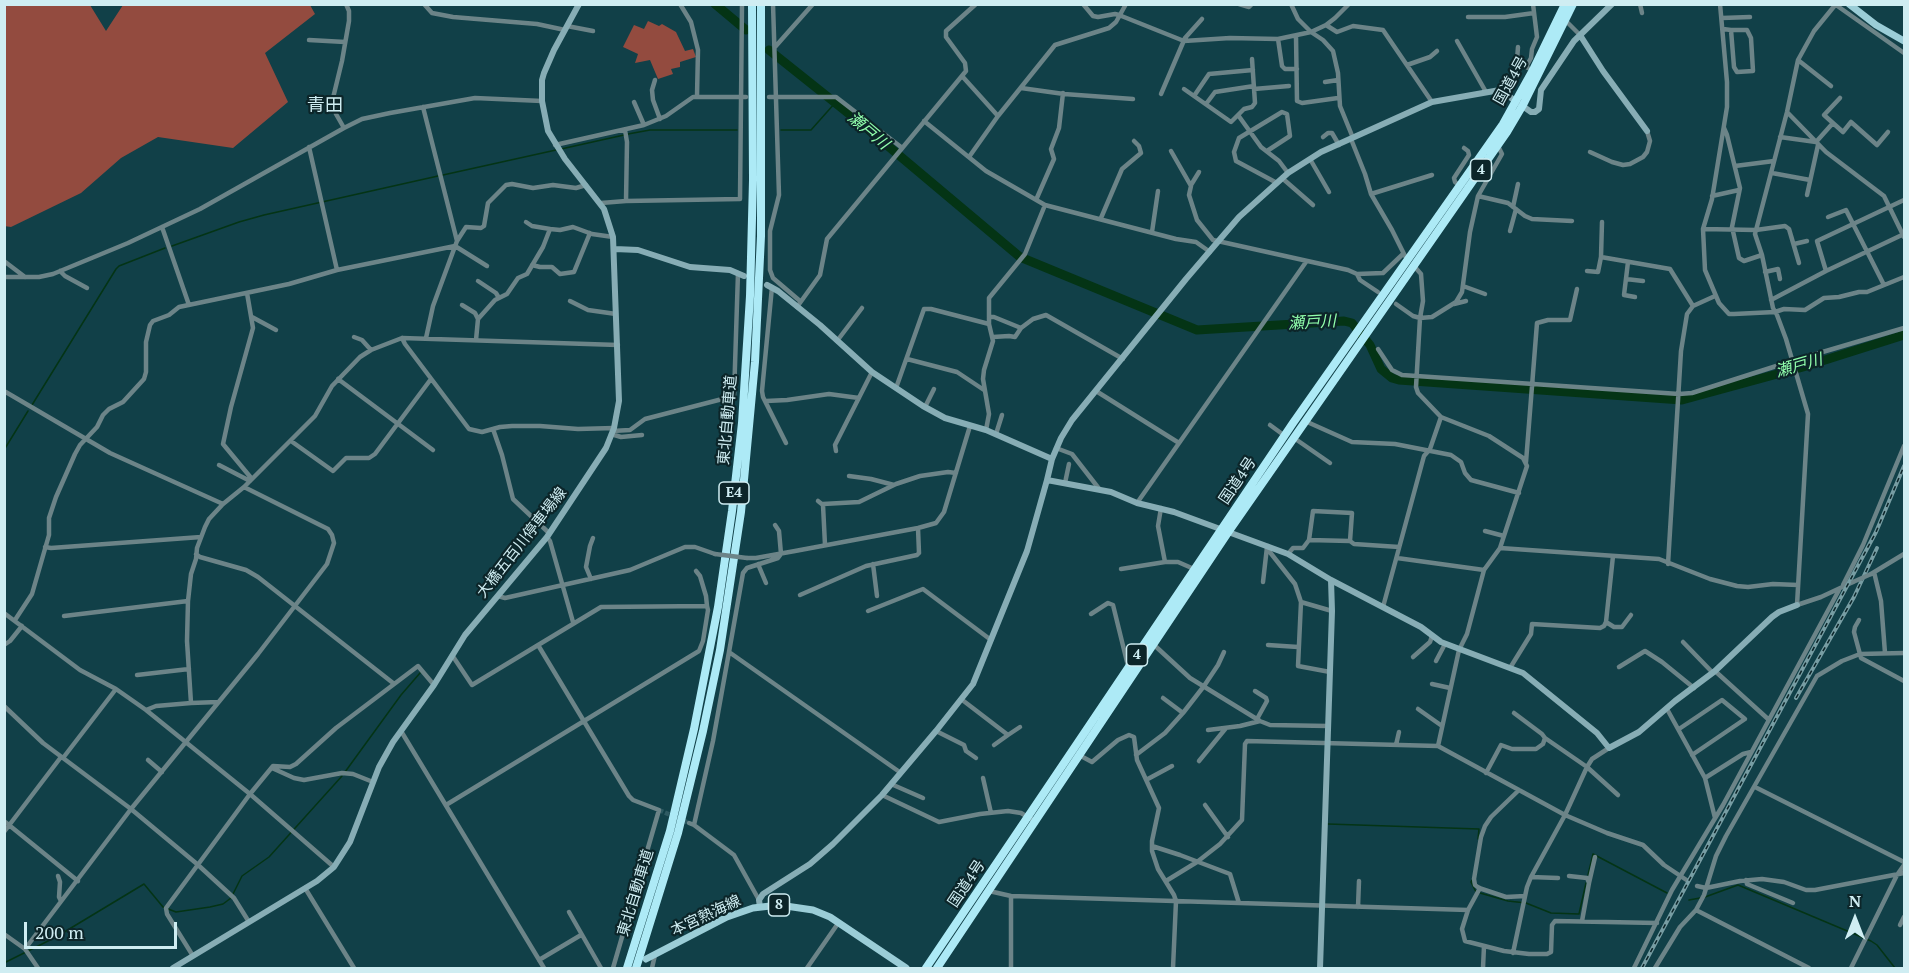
<!DOCTYPE html>
<meta charset="utf-8">
<style>
body{margin:0}
#map{position:relative;width:1909px;height:973px;overflow:hidden;background:#114048;font-family:"PT Serif",serif}
canvas{display:block}
.frame{position:absolute;inset:0;border:6px solid #cfedf2;pointer-events:none}
.north{position:absolute;left:1825px;top:889px;width:60px;height:60px;-webkit-text-stroke:4px #0c2529;paint-order:stroke;rotate:0deg;font-size:16px;font-weight:700;line-height:24px;text-align:center;color:#cfedf2}
.north::after{content:'';display:block;margin:auto;width:21px;height:27px;background:#cfedf2;clip-path:polygon(50% 0,100% 100%,50% 72%,0 100%)}
.scale{position:absolute;left:24px;top:922px;width:153px;height:27px;box-sizing:border-box;border:3px solid #cfedf2;border-top:0;padding-left:8px;font-size:18px;line-height:21px;white-space:nowrap;color:#cfedf2;-webkit-text-stroke:4px #0c2529;paint-order:stroke}
</style>
<div id="map">
<canvas width="1909" height="973"></canvas>
<div class="frame"></div>
<div class="north">N</div>
<div class="scale">200 m</div>
</div>
<script>
const c = document.querySelector('canvas').getContext('2d');
c.lineJoin = 'round';
function fill(path, color) { c.fillStyle = color; c.fill(path, 'evenodd'); }
const toPath = rows => new Path2D(rows.map(r => 'M' + r).join(''));
function strokePath(path, color, width, dash) { c.strokeStyle = color; c.lineWidth = width; c.lineCap = dash ? 'butt' : 'round'; c.setLineDash(dash || []); c.stroke(path); }
function drawText(font, color, halo, rows, align = 'center') {
  c.font = font + ' "PT Serif","Noto Sans JP",serif'; c.lineWidth = 4.5; c.setLineDash([]); c.textBaseline = 'middle'; c.strokeStyle = halo; c.fillStyle = color; for (const [text, x, y, turn = 0] of rows) {
    c.save(); c.translate(x, y); c.rotate((+turn || 0) * Math.PI / 180); c.textAlign = isNaN(turn) ? turn : align; if (halo) c.strokeText(text, 0, 0); c.fillText(text, 0, 0); c.restore();
  }
}
fill(toPath([
 [7,4,90,5,106,31,123,5,310,5,315,14,265,53,288,102,233,148,158,137,121,158,81,193,11,227,4,226,4,6],
 [648,21,659,26,662,24,676,32,685,51,693,49,696,57,680,62,680,67,671,69,673,74,658,79,650,60,635,63,638,54,623,47,634,25,644,29]
]), '#934b3f');
strokePath(toPath([
 [781,130,811,130,835,103],
 [628,134,650,130,737,130],
 [561,149,624,135],
 [443,175,556,150],
 [172,246,239,222,264,215,438,176],
 [32,405,116,269,119,266,165,248],
 [4,450,28,411],
 [345,772,401,695,420,673],
 [1328,824,1479,829,1478,839],
 [1588,875,1593,854,1667,893],
 [1472,880,1471,882,1476,892],
 [1480,893,1508,901,1526,903,1551,913,1579,914,1586,883],
 [233,894,242,876,269,857,342,776],
 [1705,897,1738,885,1871,941,1877,945,1895,968],
 [1689,900,1700,898],
 [4,963,56,937,144,884,163,907,176,912,210,907,223,904,231,898]
]), '#043415', 1.5);
strokePath(toPath([
 [715,4,746,30],
 [769,50,863,125,1020,257,1197,330,1344,321,1352,323,1370,345,1381,369,1392,378,1399,380,1682,400,1803,367,1904,335]
]), '#043415', 9);
strokePath(toPath([
 [659,810,689,823]
]), '#2e5a62', 4.5, [4.5, 2]);
strokePath(toPath([
 [424,4,432,13,453,17,537,24,565,30],
 [680,4,691,22,698,50,697,96],
 [773,4,779,195,770,231,770,270,773,278,800,301],
 [1083,4,1093,16,1098,17,1115,14,1119,15,1184,41,1230,38,1278,39,1311,32,1326,25,1337,32,1353,26,1383,30,1432,102],
 [1239,4,1249,7,1252,4],
 [1291,4,1298,19,1311,32,1323,40,1333,51,1338,73,1340,106,1353,138],
 [1640,4,1642,13],
 [1720,4,1727,82,1727,107,1712,199,1703,229,1705,270,1719,303,1729,314,1734,314,1775,312,1784,309,1805,310,1824,298,1839,297,1859,292,1867,292,1904,277],
 [1836,4,1814,31,1798,60,1787,112,1755,234,1762,255,1773,308,1777,315,1786,339,1808,414,1797,605,1821,597,1853,582],
 [1836,5,1904,53],
 [1468,17,1505,17,1534,13],
 [1722,18,1750,17],
 [1566,21,1580,35],
 [1326,25,1335,18,1349,4],
 [567,26,593,31],
 [1723,29,1731,30,1747,30,1751,38,1753,71,1737,72,1734,67,1731,30],
 [1296,36,1297,101,1302,103,1338,98],
 [1278,39,1282,66,1285,69,1297,69],
 [309,40,345,42],
 [1457,41,1486,92],
 [775,47,813,4],
 [1518,47,1517,60,1521,64,1528,68],
 [1798,60,1831,86],
 [1407,65,1430,57,1437,51],
 [1526,67,1531,58,1532,49,1537,37,1533,4],
 [962,76,998,116],
 [655,80,652,90,653,100,660,119],
 [1325,82,1338,80],
 [1021,88,1064,94,1133,99],
 [1184,89,1231,122,1244,109,1252,107,1255,103,1252,59],
 [1254,89,1289,86],
 [1500,90,1505,84,1516,82],
 [1161,94,1185,38,1202,19],
 [1194,96,1209,74,1253,70],
 [769,97,836,97,901,147],
 [1840,98,1824,115,1843,132,1851,122,1877,145,1888,132],
 [634,102,644,125],
 [1206,104,1215,92,1254,86],
 [423,107,457,241,433,306,426,338],
 [1787,112,1826,152,1884,196,1904,237],
 [1238,115,1261,147,1279,161,1288,173],
 [924,121,986,171,1045,205,1176,239,1196,242,1210,252],
 [344,128,336,114,333,98,342,61,349,21,349,11,346,4],
 [1724,128,1727,135,1740,188,1732,227,1739,258,1744,261,1762,255],
 [625,130,627,142,626,201],
 [1323,137,1328,133,1332,133,1339,145],
 [1780,137,1816,142,1833,123],
 [1351,139,1365,174,1371,194,1392,230,1405,256],
 [555,145,644,125,666,116,693,97,746,97],
 [1498,146,1502,154,1478,196,1508,203,1525,216,1532,219,1572,221],
 [309,147,337,270],
 [1171,151,1191,186,1189,195,1197,220,1213,240,1348,270,1357,274,1383,273,1403,254],
 [1267,151,1290,136,1287,114,1282,112,1239,138,1234,152,1236,161,1277,183],
 [1590,152,1612,162,1623,165,1630,164,1643,157,1647,152,1650,141,1647,131],
 [969,157,998,116,1055,45,1109,28,1116,22,1126,4],
 [1310,159,1329,192],
 [1735,166,1774,161],
 [1772,173,1810,180],
 [1282,178,1313,205],
 [1191,185,1199,172],
 [1460,186,1455,182,1454,178,1469,155,1468,151,1464,148],
 [1371,194,1432,175],
 [1807,195,1818,145],
 [1712,196,1739,190],
 [1036,200,1054,159,1051,149,1059,128,1063,93],
 [601,203,626,201,740,199,742,4],
 [1513,207,1518,184],
 [1828,217,1846,210,1884,285],
 [1101,218,1122,169,1141,153,1139,146,1134,141],
 [526,222,532,226,550,229],
 [162,227,189,305],
 [1703,229,1756,230,1785,226,1789,229,1799,263],
 [1510,231,1516,209],
 [1152,232,1158,191],
 [457,241,466,227,481,228,484,226,488,203,506,185,512,184,533,188,553,185,576,188,586,185],
 [1794,244,1807,241],
 [1601,257,1670,269,1693,306],
 [4,261,25,277],
 [1628,262,1624,295,1635,297],
 [532,265,540,267,552,267,560,274,574,272,590,233],
 [1414,266,1421,274,1423,301,1420,318,1432,317,1456,302,1462,292,1470,232,1478,196],
 [60,271,65,276,87,288],
 [1587,271,1598,272,1601,257,1602,222],
 [1826,271,1817,241,1904,200],
 [1765,272,1778,269,1780,279],
 [1357,274,1360,280,1378,292],
 [4,277,39,277,53,274,128,243,200,209,344,128,362,119,390,113,475,98,542,101],
 [1626,279,1643,281],
 [478,281,496,293,499,298],
 [1463,286,1485,294],
 [772,287,762,391,763,397,786,443],
 [247,293,253,328,231,407,223,444,252,479],
 [1771,300,1826,271,1904,234],
 [570,301,588,310,616,314],
 [1396,304,1413,316,1420,318,1416,387,1418,393,1441,417,1489,436,1523,458,1527,466,1500,548,1484,570,1467,634,1459,650,1438,746],
 [1454,304,1466,301],
 [462,305,475,313,478,319],
 [797,307,820,275,827,239,966,71,965,63,946,37,946,31,976,4],
 [252,317,276,330],
 [989,317,994,317,1021,328,1033,319,1046,315,1123,359],
 [354,337,362,340,371,350],
 [993,337,1009,336,1015,337,1021,328],
 [402,338,405,344,469,429,482,432,500,427,512,426,540,426,578,429,614,428],
 [476,340,478,319,495,300,507,294,518,278,527,274,543,247,550,229,560,230,573,227,592,234,613,237],
 [837,341,862,308],
 [1378,349,1392,370,1402,375,1679,394,1692,393,1792,361,1904,328],
 [907,359,957,372,984,390],
 [338,379,433,450],
 [896,388,924,309,931,309,989,324],
 [4,391,110,453,223,504],
 [1096,391,1179,443],
 [766,401,787,400,829,394,859,398],
 [925,407,934,389],
 [1305,421,1352,442,1395,444,1451,455,1461,462,1465,473,1471,480,1519,493],
 [1270,425,1285,436],
 [493,429,502,455,513,499,549,533],
 [986,430,989,414,983,379,984,370,993,341,989,324,989,298,1025,254,1045,205],
 [612,431,630,430,645,419,734,396,738,273],
 [611,434,621,437,642,435],
 [996,434,1002,415],
 [1294,438,1330,463],
 [291,441,333,471,346,458,369,458,375,454,431,379],
 [1056,448,1072,454,1100,490],
 [836,451,835,445,872,372],
 [1526,462,1537,323,1548,320,1570,320,1577,289],
 [219,465,250,481],
 [849,476,871,479,894,485],
 [1065,483,1069,464],
 [818,501,823,505,825,545],
 [1137,503,1306,262],
 [823,504,859,502,896,484,920,476,948,472,956,473],
 [1161,508,1158,526,1165,562],
 [775,525,779,531,781,554,778,558,747,568,743,573,729,652,901,773],
 [1485,531,1504,536],
 [547,537,550,541,573,622],
 [1350,541,1354,544,1399,547],
 [1268,546,1269,551,1295,584,1301,602,1298,666,1330,672],
 [45,547,51,548,201,537],
 [1500,548,1659,559,1710,579,1737,586,1748,587,1773,584,1798,585],
 [196,554,200,557,246,570,258,577,393,683],
 [1288,554,1293,548,1303,548,1309,540,1313,511,1352,513,1350,541,1309,540],
 [747,558,756,558,795,551,918,528,936,523,944,512,970,426],
 [1397,558,1484,570],
 [758,564,766,583],
 [873,564,877,596],
 [1668,564,1681,351,1687,314,1693,306,1715,296],
 [1121,569,1165,562,1178,562,1194,569],
 [696,571,700,576,706,596,707,606],
 [1874,572,1881,601,1885,653],
 [1871,574,1904,554],
 [591,579,586,567,590,546,593,538],
 [1263,582,1267,547],
 [1843,585,1863,545,1904,446],
 [800,595,866,566,917,555,919,553,918,528],
 [498,596,505,598,630,570,685,547,695,547,715,554],
 [1301,602,1332,611],
 [1383,607,1424,456,1430,449,1441,417],
 [868,611,923,589,991,640],
 [4,613,80,670,116,689,146,710,250,794,334,867],
 [1091,614,1108,603,1113,605,1128,666],
 [64,616,188,601],
 [15,620,32,594,49,535,49,518,56,497,75,454,80,445,97,427,103,415,109,409,123,402,144,379,146,372,146,342,150,325,153,321,169,315,179,307,289,284,337,270,455,246,487,266],
 [1859,620,1855,627,1854,632,1861,658,1904,681],
 [1606,622,1614,627,1622,627,1631,615],
 [1683,642,1713,673],
 [1153,644,1190,678,1260,721,1270,725,1328,726],
 [4,645,10,641,22,626],
 [538,645,629,796,633,800,659,810,613,968],
 [1268,645,1298,647],
 [1413,657,1430,642,1432,636],
 [1436,661,1445,644],
 [1619,667,1645,651,1662,662,1694,688],
 [1510,668,1531,634,1532,624,1600,628,1604,626,1606,622,1613,556],
 [1715,671,1768,719],
 [137,675,189,669],
 [1432,684,1450,688],
 [1255,691,1266,698,1267,701,1257,719],
 [1163,698,1183,713],
 [961,699,1008,735,1020,727],
 [218,702,191,703,187,641,188,601,191,574,196,559,197,548,205,527,209,519,223,504,244,487,315,416,332,386,360,357,371,350,402,338,618,345],
 [4,706,43,743,131,809,197,864,234,898,249,922],
 [1418,709,1442,726],
 [1667,709,1705,778,1715,818],
 [146,710,156,706,191,703],
 [1679,729,1722,700,1745,719,1692,755],
 [1208,730,1240,726,1260,721],
 [401,731,544,968],
 [936,731,964,745,966,751,976,758],
 [1545,738,1587,767,1618,795],
 [994,745,1008,735],
 [1396,745,1399,732],
 [1079,755,1092,762,1118,740,1129,735,1134,737,1137,760,1159,808,1152,841,1152,851,1158,869,1174,895,1176,901,1173,968],
 [1136,755,1165,733,1183,713,1204,686,1218,665,1224,652],
 [63,758,116,689],
 [148,760,162,772],
 [1199,761,1226,728],
 [272,768,294,778,304,780,342,773,353,774,373,782],
 [1486,773,1501,745,1512,749,1536,749,1543,744,1545,738,1542,734,1514,713],
 [983,778,991,813],
 [1705,778,1743,754,1751,752],
 [1146,780,1172,766],
 [891,784,923,798],
 [1755,787,1904,862],
 [1519,790,1491,817,1485,826,1481,837,1474,879,1475,885,1479,888,1506,897,1525,896],
 [882,795,939,822,980,814,1008,811,1021,813,1036,822],
 [446,805,699,651,703,641,708,610,707,606,601,607,472,685,452,655],
 [1205,805,1228,837],
 [4,821,78,881],
 [689,823,694,825,734,855,759,900],
 [694,825,713,741,729,652],
 [4,832,61,757],
 [1152,846,1180,855,1230,874,1239,903],
 [58,876,60,882,59,897,61,901],
 [1569,876,1587,878,1589,883,1582,921],
 [1531,877,1558,878],
 [1746,880,1747,884,1793,903],
 [1166,881,1197,862,1220,844,1242,820,1245,744,1247,741,1438,746,1565,815,1607,833,1643,845,1664,865,1688,881],
 [1589,883,1595,857],
 [1697,886,1706,888,1740,881,1762,879,1784,882,1806,890,1815,890,1904,873],
 [305,888,354,968],
 [989,891,1011,896,1468,910,1462,929,1465,941,1504,951,1529,954,1547,954,1551,952,1552,925,1555,921,1657,923],
 [1358,907,1359,881],
 [1468,910,1480,888],
 [1696,910,1809,968],
 [569,912,601,968],
 [1900,925,1904,917],
 [4,934,25,949,38,968],
 [25,949,131,809,258,654,327,564,334,543,332,535,328,529,244,487],
 [1513,953,1527,887,1531,877,1565,815,1587,767,1592,759,1609,748],
 [193,956,167,914,166,908,250,794,273,766,290,767,296,764,336,728,418,666,434,685],
 [539,960,581,935],
 [652,968,655,955],
 [807,968,839,922],
 [1011,968,1011,896],
 [1483,968,1484,946],
 [1634,968,1672,890,1723,805,1839,590],
 [1655,968,1680,927,1696,910,1704,895,1716,856,1726,836,1817,676,1842,661,1860,654,1904,653],
 [1851,968,1897,875,1904,865]
]), '#6c8488', 4.5);
strokePath(toPath([
 [1580,35,1603,71,1647,131],
 [615,249,638,250,690,267,730,270,744,276],
 [767,285,778,291,820,325,872,372,923,406,945,418,986,430,1052,459,1047,480,1111,492,1137,503,1174,512,1288,554,1331,580,1421,627,1441,642,1523,673,1597,733,1609,748,1639,732,1675,701,1715,671,1772,617,1779,612,1797,605],
 [1052,459,1061,438,1072,420,1186,279,1239,217,1288,173,1321,152,1432,102,1500,90,1531,112,1535,112,1539,109,1541,90,1574,41,1612,4],
 [760,907,759,900,763,894,810,864,833,844,882,795,936,731,973,684,1027,551,1047,480],
 [173,968,317,881,334,867,350,842,379,767,393,742,434,685,465,635,547,537,606,448,614,428,619,401,613,237,604,209,565,159,548,131,542,101,542,80,544,73,554,50,579,4],
 [1320,968,1332,611,1331,580]
]), '#87adb5', 6);
strokePath(toPath([
 [1849,4,1876,25,1904,41],
 [646,959,727,917,753,908,779,905,813,910,830,917,906,968]
]), '#9bcdd7', 7);
strokePath(toPath([
 [627,968,670,831,694,729,718,607,732,511,742,423,750,296,753,180,752,4],
 [636,968,678,833,703,731,720,650,741,512,755,362,761,236,761,4],
 [926,968,1293,423,1503,124,1533,70,1565,4],
 [937,968,1229,531,1507,132,1523,105,1573,4]
]), '#adeaf6', 8);
const rail = toPath([
 [1796,698,1854,597,1877,548],
 [1642,968,1876,532,1904,466]
]);
strokePath(rail, '#779da3', 4);
strokePath(rail, '#0c2529', 1.5, [4.5]);
strokePath(toPath([
 [715,554,747,558],
 [1853,582,1871,574]
]), '#6c8488', 4.5);
for (const [x, y, w] of [
 [1481,170,21],
 [734,493,30],
 [1137,655,21],
 [779,905,21]
]) { const box = new Path2D(); box.roundRect(x - w / 2, y - 11, w, 22, 4.5); c.fillStyle = '#0c2529'; c.fill(box); strokePath(box, '#cfedf2', 1.5); }
drawText('bold 14px', '#cfedf2', null, [
 ["4",1481,170],
 ["E4",734,493],
 ["4",1137,655],
 ["8",779,905]
]);
drawText('15px', '#cfedf2', '#0c2529', [
 ["国道4号",1511,81,-61],
 ["東北自動車道",728,420,-85],
 ["国道4号",1238,481,-56],
 ["大橋五百川停車場線",522,543,-52],
 ["国道4号",967,884,-56],
 ["東北自動車道",636,893,-73],
 ["本宮熱海線",706,916,-25]
]);
drawText('italic 16px', '#91ffac', '#0c2529', [
 ["瀬戸川",868,131,40],
 ["瀬戸川",1312,323,-3],
 ["瀬戸川",1799,366,-16]
]);
drawText('18px', '#cfedf2', '#0c2529', [
 ["青田",325,106]
]);
</script>
